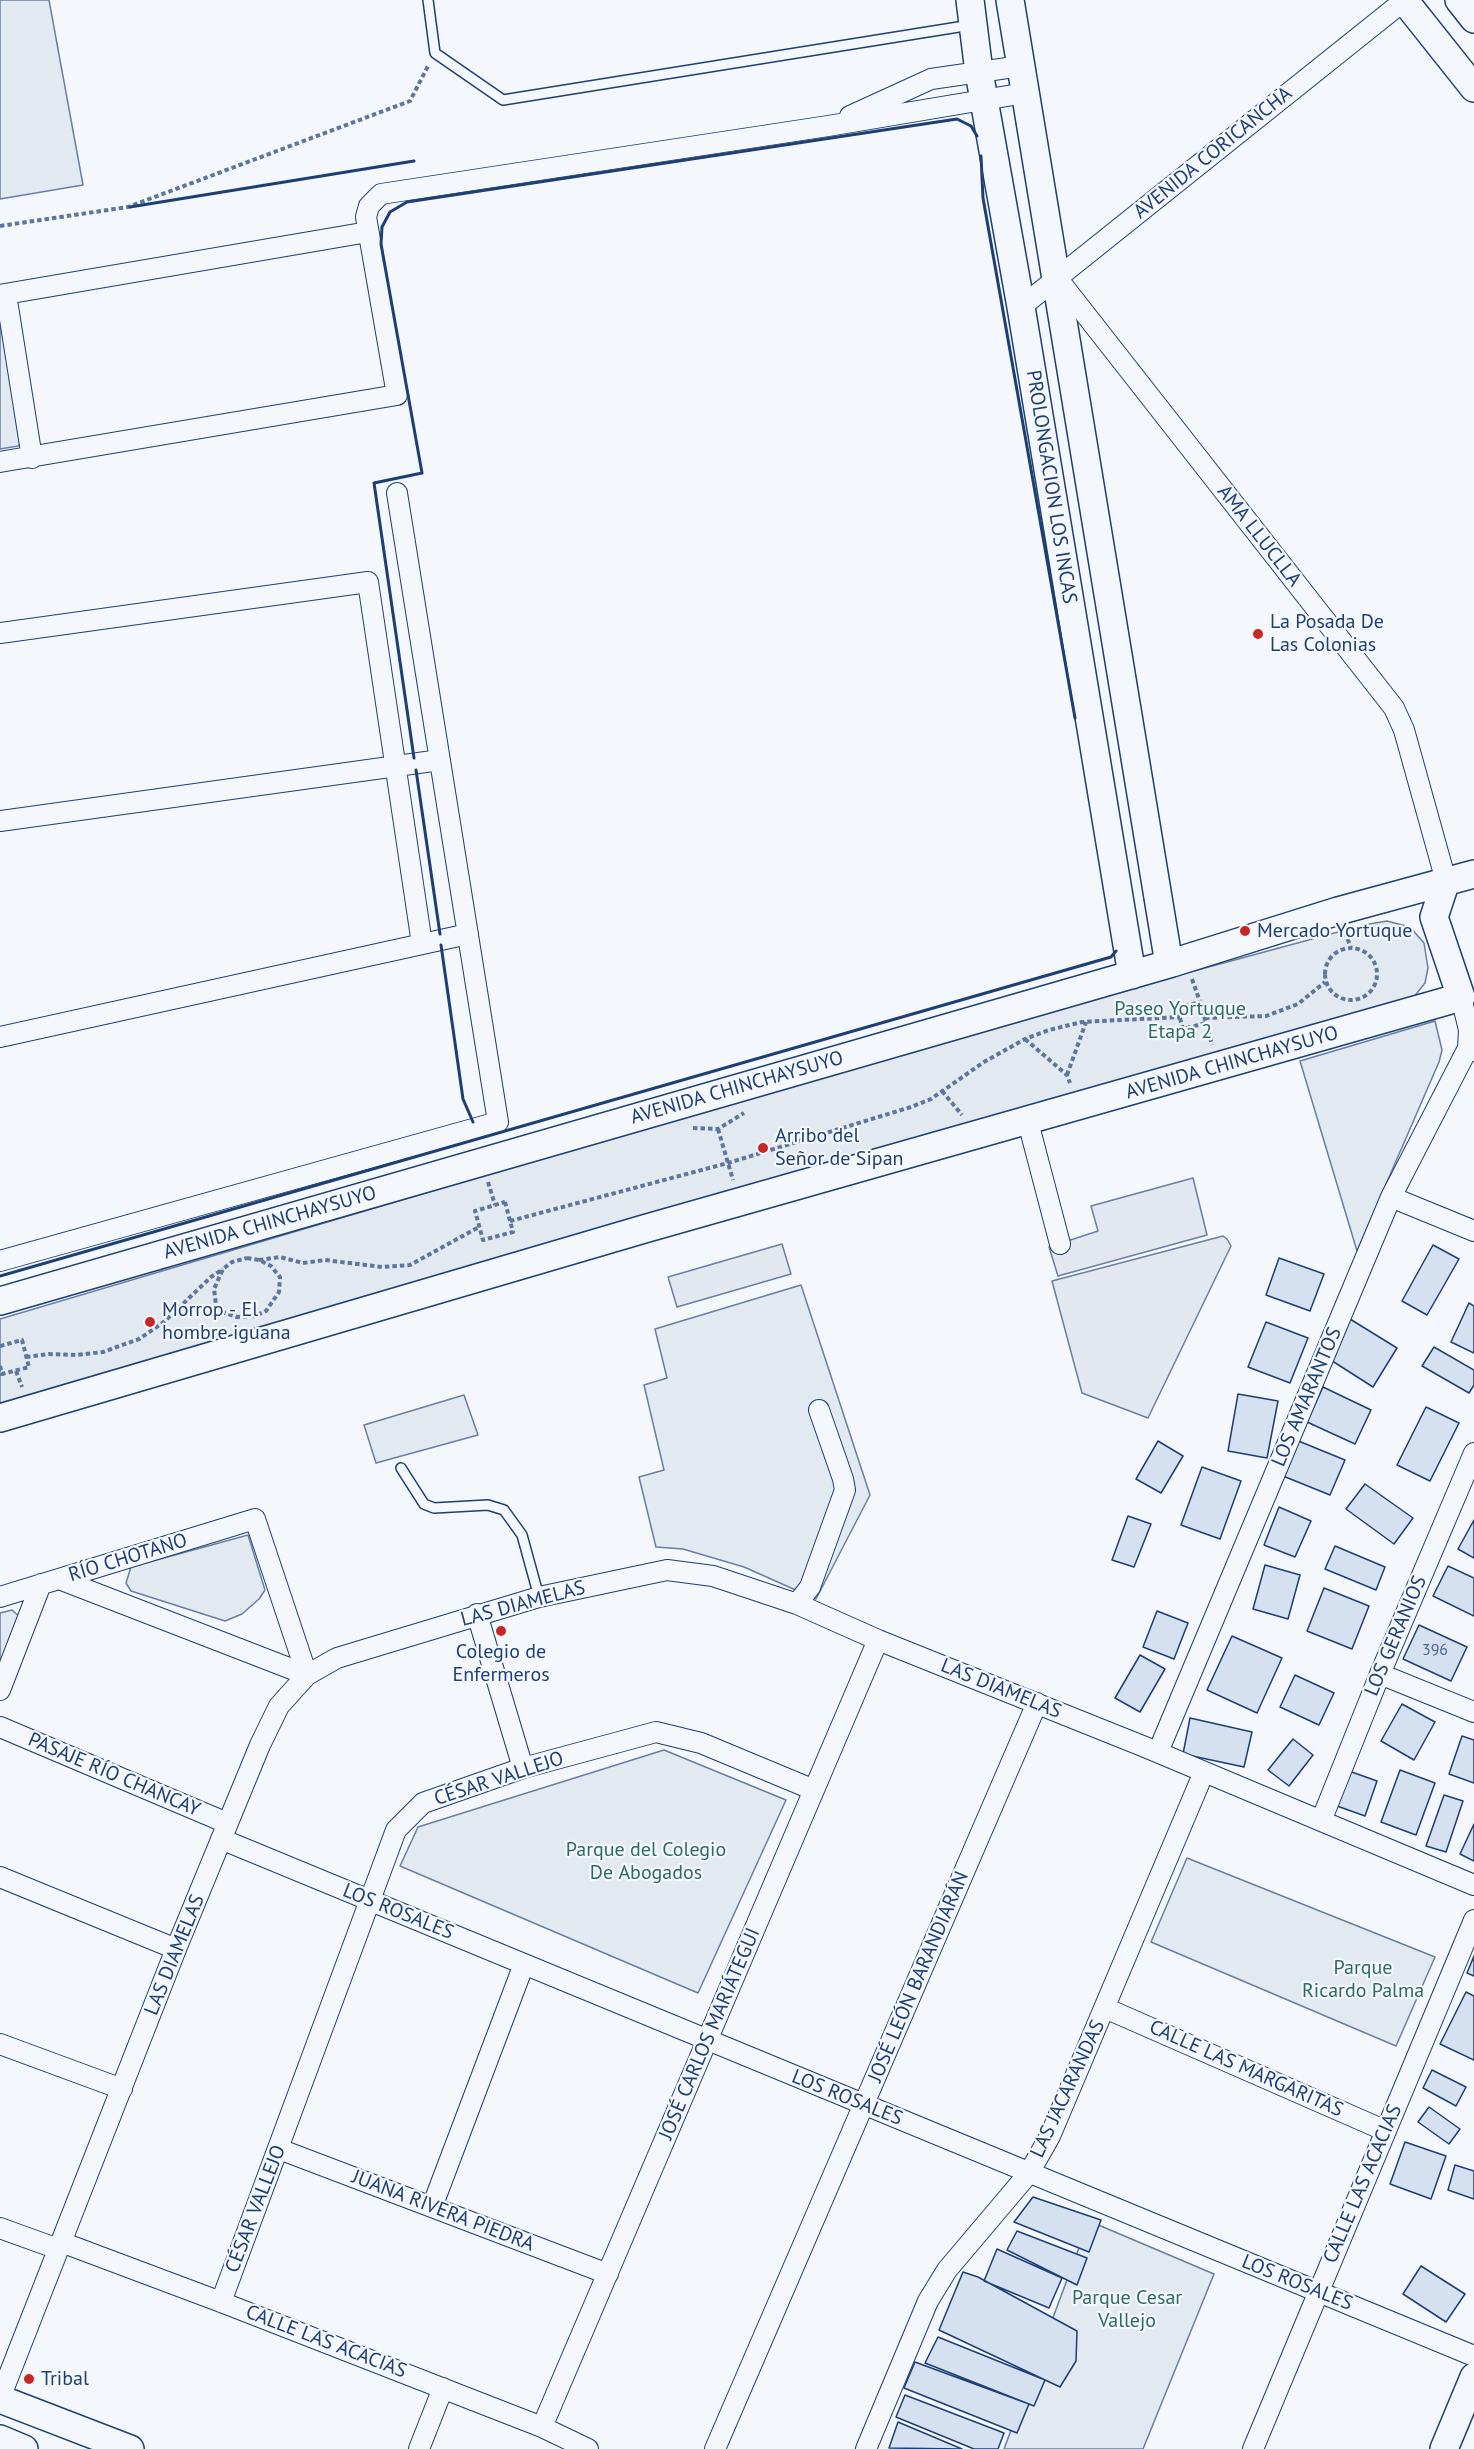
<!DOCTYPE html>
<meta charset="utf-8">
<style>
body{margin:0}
canvas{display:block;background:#f4f7fb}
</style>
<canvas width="1474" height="2449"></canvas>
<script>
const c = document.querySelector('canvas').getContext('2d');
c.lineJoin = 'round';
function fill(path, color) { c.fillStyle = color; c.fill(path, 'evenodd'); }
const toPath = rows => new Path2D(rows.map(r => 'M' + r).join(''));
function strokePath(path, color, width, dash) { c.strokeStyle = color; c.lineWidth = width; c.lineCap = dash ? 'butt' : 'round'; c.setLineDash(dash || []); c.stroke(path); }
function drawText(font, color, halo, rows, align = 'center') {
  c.font = font + ' "PT Sans",sans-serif'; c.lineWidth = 4.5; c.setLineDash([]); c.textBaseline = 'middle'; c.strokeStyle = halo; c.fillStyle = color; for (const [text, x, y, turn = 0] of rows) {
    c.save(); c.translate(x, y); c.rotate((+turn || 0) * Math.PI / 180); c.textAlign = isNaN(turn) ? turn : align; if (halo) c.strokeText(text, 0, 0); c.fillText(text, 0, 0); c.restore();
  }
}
const green = toPath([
 [0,0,49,0,83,185,0,199,0,0],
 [0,313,22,442,18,446,0,449,0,313],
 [1387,921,1410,927,1424,943,1428,968,1425,983,1413,998,0,1404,0,1319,486,1175,1179,975,1364,925,1387,921],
 [1435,1021,1442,1050,1439,1062,1357,1251,1300,1061,1435,1021],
 [801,1285,870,1495,816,1599,744,1567,683,1549,656,1547,639,1477,664,1470,644,1385,667,1378,655,1329,801,1285],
 [464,1395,478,1435,376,1463,364,1425,464,1395],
 [248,1535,265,1590,259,1599,242,1614,225,1621,131,1591,126,1583,131,1567,248,1535],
 [12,1610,21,1618,0,1672,0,1613,12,1610],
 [664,1750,786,1800,698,1993,400,1866,418,1827,664,1750],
 [1187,1858,1435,1957,1396,2046,1151,1942,1187,1858],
 [1089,2221,1214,2274,1143,2449,1004,2449,1089,2221]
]);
fill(green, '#e3e9f0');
strokePath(green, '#687fa3', 1.5);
const parking = toPath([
 [1193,1178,1207,1235,1058,1276,1049,1247,1098,1231,1091,1206,1193,1178],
 [1223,1236,1227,1239,1231,1246,1148,1418,1082,1393,1052,1281,1223,1236],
 [782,1244,791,1274,677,1307,668,1277,782,1244]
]);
fill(parking, '#e3e8f0');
strokePath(parking, '#687fa3', 1.5);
const building = toPath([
 [1433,1245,1459,1259,1427,1315,1402,1301,1433,1245],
 [1279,1258,1324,1274,1310,1311,1266,1295,1279,1258],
 [1469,1303,1474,1306,1474,1353,1451,1342,1469,1303],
 [1350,1319,1397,1348,1373,1387,1326,1357,1350,1319],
 [1266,1322,1308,1338,1290,1383,1248,1367,1266,1322],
 [1434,1347,1474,1370,1474,1385,1469,1393,1422,1366,1434,1347],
 [1323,1387,1371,1410,1355,1444,1307,1422,1323,1387],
 [1238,1394,1278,1401,1267,1458,1228,1451,1238,1394],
 [1426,1407,1459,1423,1430,1481,1397,1465,1426,1407],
 [1296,1440,1345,1460,1330,1495,1283,1476,1296,1440],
 [1158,1441,1183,1456,1161,1493,1136,1479,1158,1441],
 [1202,1467,1241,1481,1220,1539,1181,1525,1202,1467],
 [1365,1484,1413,1518,1394,1544,1346,1509,1365,1484],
 [1279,1507,1311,1521,1295,1557,1264,1545,1279,1507],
 [1128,1516,1151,1524,1134,1567,1112,1560,1128,1516],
 [1474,1520,1474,1558,1458,1549,1474,1520],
 [1335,1546,1385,1567,1376,1590,1325,1569,1335,1546],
 [1265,1565,1300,1575,1288,1619,1253,1609,1265,1565],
 [1448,1566,1474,1578,1474,1616,1433,1596,1448,1566],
 [1324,1588,1369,1606,1352,1649,1307,1631,1324,1588],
 [1157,1611,1188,1623,1174,1659,1143,1647,1157,1611],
 [1419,1625,1467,1647,1451,1681,1403,1659,1419,1625],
 [1232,1636,1282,1658,1257,1713,1207,1690,1232,1636],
 [1140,1655,1165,1669,1140,1712,1115,1698,1140,1655],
 [1295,1675,1334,1693,1319,1725,1280,1707,1295,1675],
 [1402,1704,1435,1722,1414,1760,1381,1741,1402,1704],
 [1190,1718,1252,1732,1244,1767,1183,1754,1190,1718],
 [1462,1736,1474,1740,1474,1783,1449,1774,1462,1736],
 [1293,1739,1313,1755,1289,1786,1268,1770,1293,1739],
 [1400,1770,1435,1783,1416,1835,1381,1822,1400,1770],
 [1349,1771,1377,1781,1365,1816,1337,1806,1349,1771],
 [1444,1795,1463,1801,1446,1852,1426,1846,1444,1795],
 [1474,1824,1474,1861,1460,1854,1474,1824],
 [1474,1956,1474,1976,1467,1973,1474,1956],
 [1466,1992,1474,1996,1474,2060,1440,2044,1466,1992],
 [1432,2070,1466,2087,1456,2106,1423,2088,1432,2070],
 [1429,2107,1460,2129,1449,2144,1418,2122,1429,2107],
 [1405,2142,1446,2156,1431,2199,1390,2184,1405,2142],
 [1455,2165,1474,2171,1474,2199,1448,2190,1455,2165],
 [1033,2197,1101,2220,1089,2252,1014,2222,1033,2197],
 [1017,2231,1087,2258,1077,2285,1007,2250,1017,2231],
 [997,2249,1062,2278,1049,2308,984,2281,997,2249],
 [1421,2266,1465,2294,1446,2322,1403,2294,1421,2266],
 [963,2272,978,2277,1077,2331,1076,2361,1060,2387,939,2330,963,2272],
 [938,2337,1045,2380,1034,2406,925,2363,938,2337],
 [915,2362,1029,2404,1017,2433,904,2388,915,2362],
 [905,2395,1004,2433,998,2449,974,2449,896,2417,905,2395],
 [898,2422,962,2449,889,2448,898,2422]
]);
fill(building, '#d5e0f0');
strokePath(building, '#1d3f73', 1.5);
const lane = toPath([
 [428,0,435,53,503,100,971,25],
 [401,1468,424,1504,434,1508,488,1505,504,1510,522,1535,539,1597]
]);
const street = toPath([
 [850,116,931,79,1021,66],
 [1057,278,1394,708,1404,730,1446,881],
 [6,294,32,458],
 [0,295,368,232],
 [1021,307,1405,0],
 [0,462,397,395,366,217,369,206,381,194,828,126,1025,93],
 [0,633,368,582,422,944],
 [0,821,440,760],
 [1461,997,1469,1030,1468,1048,1474,1051],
 [0,1037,468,934],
 [1028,1122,1060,1244],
 [1391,1197,1474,1231],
 [0,1261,498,1122,397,493],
 [59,1579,307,1675],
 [0,1597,255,1519,307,1675],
 [797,1604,810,1587,845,1490,843,1479,819,1410],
 [477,1614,523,1768],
 [1380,1674,1474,1712],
 [0,1690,41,1584],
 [0,1727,227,1823],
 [1158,1752,1391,1197,1468,1048],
 [1321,1821,1380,1674,1474,1453],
 [221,1839,1474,2356],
 [0,1877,176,1949],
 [1105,2008,1386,2131],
 [0,2044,122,2089],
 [279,2149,608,2274],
 [432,2207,524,1964],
 [0,2228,58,2249],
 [61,2242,221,2302,542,2427,588,2449],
 [221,2302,396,1830,423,1803,523,1768,656,1732,701,1743,814,1790],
 [0,2398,176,1949,260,1745,279,1706,307,1675,337,1658,539,1597,667,1570,713,1576,797,1604,878,1640,1145,1747,1474,1885],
 [542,2427,878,1640],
 [419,2449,443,2388],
 [715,2449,1037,1703],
 [866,2449,928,2301,947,2270,1029,2173,1050,2136,1204,1772],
 [1253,2449,1474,1920]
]);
const secondary = toPath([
 [970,0,979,72,1021,307,1132,975],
 [1010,0,1169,964],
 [1404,0,1474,88],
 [1459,0,1474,19],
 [0,1301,1172,963,1338,911,1474,874],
 [0,1418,644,1229,1461,997,1434,917,1446,881],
 [0,2399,130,2449],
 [0,2439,24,2449],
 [1444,2449,1474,2377]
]);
strokePath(lane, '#1d3f73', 12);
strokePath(street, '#1d3f73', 22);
strokePath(secondary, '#1d3f73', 30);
strokePath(toPath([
 [0,226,128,207,410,101,428,66],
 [1345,932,1351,948],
 '1325 974a26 26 0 1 1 52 0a26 26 0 1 1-52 0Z',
 [1192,979,1200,1002],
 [1200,1002,1206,1023,1183,1029,1177,1008,1200,1002],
 [1205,1018,1266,1016,1298,1004,1325,982],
 [1206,1023,1212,1045],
 [1025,1039,1067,1075,1070,1083],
 [1067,1075,1086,1022],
 [942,1091,962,1115],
 [693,1128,718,1129,744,1113],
 [718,1129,733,1180],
 [488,1182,495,1205],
 [505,1202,513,1232,483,1240,475,1211,505,1202],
 [510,1221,728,1163,911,1107,931,1099,984,1062,1025,1039,1049,1030,1082,1022,1180,1017],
 [247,1258,259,1260,271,1266,280,1277,279,1292,266,1311,255,1316,237,1317,225,1313,216,1305,214,1289,223,1269,232,1262,247,1258],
 [259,1260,280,1257,303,1263,325,1260,382,1267,410,1265,479,1227],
 [0,1346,22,1340,29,1367,2,1374,0,1366],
 [26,1357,49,1354,77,1355,103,1352,139,1339,164,1322,211,1277,223,1269],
 [16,1371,22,1387]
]), '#5e769c', 4, [4.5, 3]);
strokePath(lane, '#f4f7fb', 9);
strokePath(street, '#f4f7fb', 20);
strokePath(secondary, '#f4f7fb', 27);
strokePath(toPath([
 [981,156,983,198,1075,718],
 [130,207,414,161],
 [414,758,374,483,422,473,381,244,382,227,390,212,407,202,957,119,971,126,977,136],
 [416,770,440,934],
 [441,945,463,1099,473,1122],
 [0,1276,1111,957,1116,951]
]), '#1d3f73', 3);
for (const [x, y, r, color] of [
 [1258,634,6,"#c62828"],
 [1245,931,6,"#c62828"],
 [763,1148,6,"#c62828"],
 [150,1322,6,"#c62828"],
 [501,1631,6,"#c62828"],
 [29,2379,6,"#c62828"]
]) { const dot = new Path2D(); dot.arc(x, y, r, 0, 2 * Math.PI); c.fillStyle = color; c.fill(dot); strokePath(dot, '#f4f7fb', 2); }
drawText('16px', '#4b6792', null, [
 ["396",1435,1650]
]);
drawText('20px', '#1d3f73', '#f4f7fb', [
 ["AVENIDA CORICANCHA",1213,153,-39],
 ["PROLONGACION LOS INCAS",1051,487,81],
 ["AMA LLUCLLA",1259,536,52],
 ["AVENIDA CHINCHAYSUYO",1232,1063,-16],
 ["AVENIDA CHINCHAYSUYO",737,1088,-16],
 ["AVENIDA CHINCHAYSUYO",270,1223,-16],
 ["LOS AMARANTOS",1307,1397,-67],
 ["RÍO CHOTANO",128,1558,-17],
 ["LAS DIAMELAS",523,1604,-15],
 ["LOS GERANIOS",1396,1636,-67],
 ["LAS DIAMELAS",1001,1689,22],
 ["PASAJE RÍO CHANCAY",114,1775,23],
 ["CÉSAR VALLEJO",499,1779,-18],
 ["LOS ROSALES",398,1912,22],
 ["LAS DIAMELAS",175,1955,-68],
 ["JOSÉ LEÓN BARANDIARÁN",919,1977,-67],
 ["JOSÉ CARLOS MARIÁTEGUI",710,2034,-67],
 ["CALLE LAS MARGARITAS",1246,2069,24],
 ["LAS JACARANDAS",1068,2089,-65],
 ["LOS ROSALES",847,2098,22],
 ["CALLE LAS ACACIAS",1363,2184,-67],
 ["CÉSAR VALLEJO",256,2209,-69],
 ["JUANA RIVERA PIEDRA",443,2211,21],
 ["LOS ROSALES",1297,2283,22],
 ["CALLE LAS ACACIAS",326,2342,21]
]);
drawText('20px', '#1d3f73', '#f4f7fb', [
 ["La Posada De",1270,622],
 ["Las Colonias",1270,645],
 ["Mercado Yortuque",1257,931],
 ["Arribo del",775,1136],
 ["Señor de Sipan",775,1159],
 ["Morrop - El",162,1310],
 ["hombre iguana",162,1333],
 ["Colegio de",501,1652,"center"],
 ["Enfermeros",501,1675,"center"],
 ["Tribal",41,2379]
], 'left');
drawText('20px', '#2c6c60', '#f4f7fb', [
 ["Paseo Yortuque",1180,1009],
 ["Etapa 2",1180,1032],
 ["Parque del Colegio",646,1850],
 ["De Abogados",646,1873],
 ["Parque",1363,1968],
 ["Ricardo Palma",1363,1991],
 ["Parque Cesar",1127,2298],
 ["Vallejo",1127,2321]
]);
</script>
